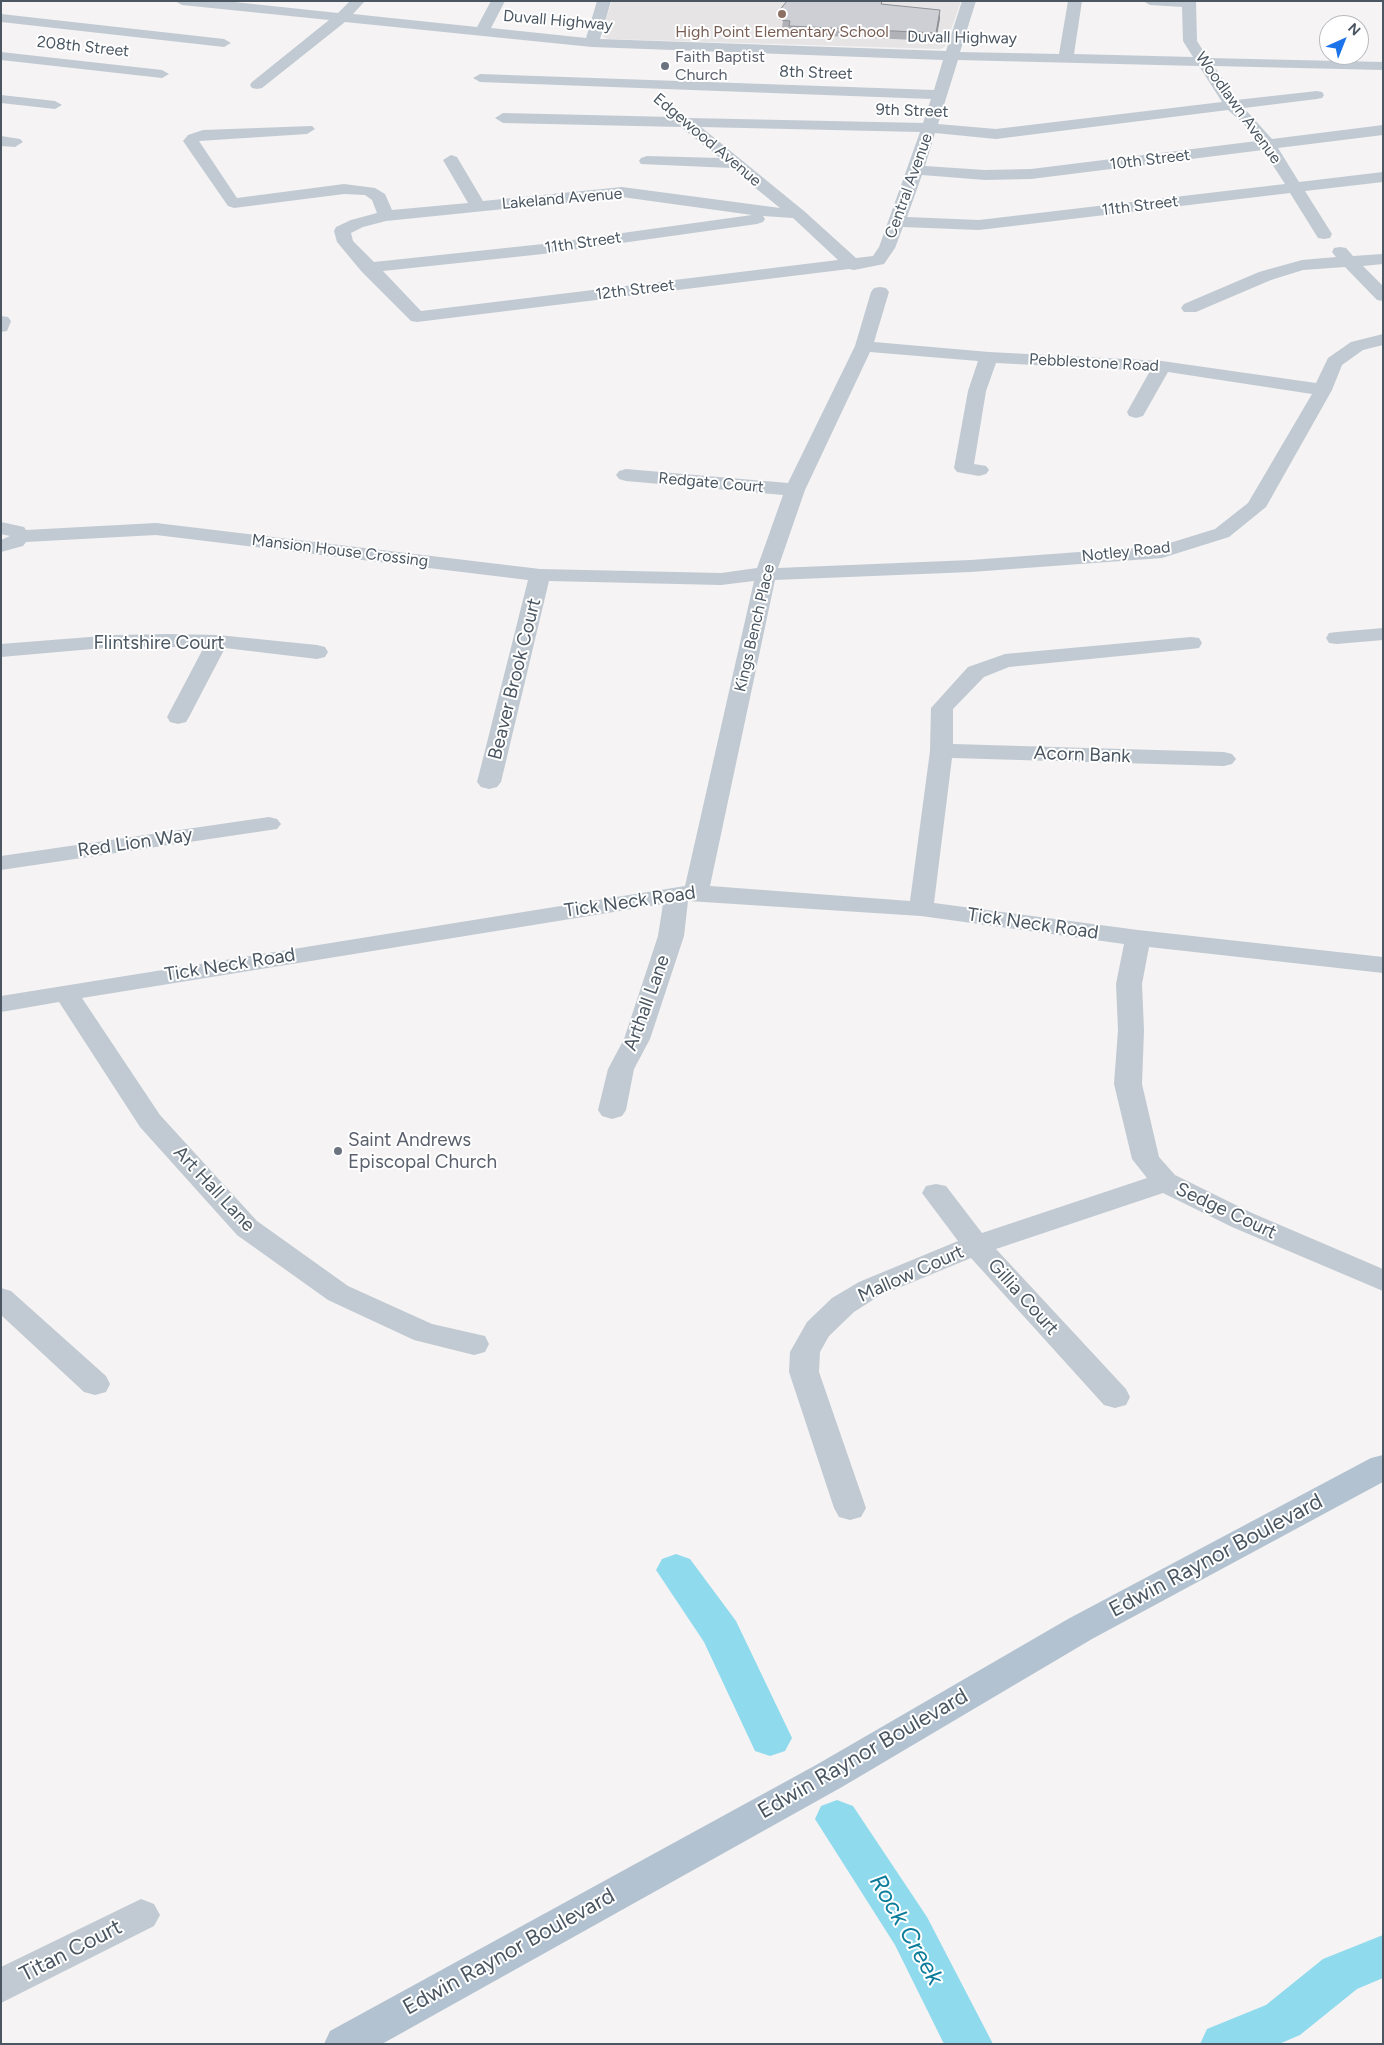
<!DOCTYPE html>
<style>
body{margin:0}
#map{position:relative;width:1384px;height:2045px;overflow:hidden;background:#f5f3f3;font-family:Figtree,sans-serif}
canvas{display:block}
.frame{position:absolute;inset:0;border:2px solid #4a5661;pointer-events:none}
.north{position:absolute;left:1319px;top:15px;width:50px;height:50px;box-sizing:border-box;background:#fff;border:1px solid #b7bbc0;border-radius:50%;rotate:44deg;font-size:14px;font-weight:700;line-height:20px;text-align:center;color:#4a5661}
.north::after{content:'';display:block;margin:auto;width:18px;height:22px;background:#1a73e8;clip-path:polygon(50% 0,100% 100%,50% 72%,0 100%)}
</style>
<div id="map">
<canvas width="1384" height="2045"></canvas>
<div class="frame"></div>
<div class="north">N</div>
</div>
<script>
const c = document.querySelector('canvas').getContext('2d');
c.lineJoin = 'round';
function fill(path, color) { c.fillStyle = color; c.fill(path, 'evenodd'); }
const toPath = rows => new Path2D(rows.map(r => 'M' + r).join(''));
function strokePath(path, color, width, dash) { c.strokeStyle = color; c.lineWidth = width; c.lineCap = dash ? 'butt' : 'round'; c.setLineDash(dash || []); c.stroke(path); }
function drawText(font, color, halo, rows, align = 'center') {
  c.font = font + ' Figtree,sans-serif'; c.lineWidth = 4; c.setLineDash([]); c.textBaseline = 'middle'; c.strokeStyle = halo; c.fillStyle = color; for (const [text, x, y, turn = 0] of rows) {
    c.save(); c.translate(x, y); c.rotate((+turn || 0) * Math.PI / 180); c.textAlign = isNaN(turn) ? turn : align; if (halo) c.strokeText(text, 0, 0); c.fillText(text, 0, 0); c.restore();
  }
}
fill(toPath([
 [612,1,961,1,945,47,940,49,608,39,603,37,606,29,603,28]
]), '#e6e4e5');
fill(toPath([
 [676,1554,690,1559,736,1621,792,1738,785,1751,770,1756,755,1751,704,1642,656,1570,662,1559,676,1554],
 [837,1800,853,1806,927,1917,993,2044,944,2044,895,1945,815,1819,821,1806,837,1800],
 [1383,1935,1383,1978,1357,1989,1300,2035,1279,2044,1200,2044,1207,2029,1266,2005,1323,1959,1383,1935]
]), '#90daee');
fill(toPath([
 [175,1,225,1,338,13,350,1,365,1,353,14,477,27,491,1,505,1,491,28,586,38,597,1,611,1,600,39,946,51,962,1,976,1,960,52,1059,54,1068,1,1082,1,1074,54,1193,57,1183,41,1182,7,1150,5,1143,1,1196,1,1197,41,1208,58,1383,62,1383,70,1214,66,1236,100,1317,91,1322,92,1324,95,1322,98,1317,99,1244,108,1272,139,1383,125,1383,135,1278,148,1299,182,1383,172,1383,182,1305,191,1332,234,1330,238,1324,239,1318,238,1290,193,979,230,903,227,895,248,884,264,854,270,849,269,417,322,411,321,362,272,337,242,334,231,336,227,351,220,377,213,372,200,365,195,344,194,234,208,228,206,183,141,188,135,203,130,312,126,315,129,307,134,199,141,237,198,344,184,375,188,385,194,392,210,468,203,443,160,451,155,457,157,483,201,622,187,780,208,731,168,641,164,639,161,641,158,647,156,720,158,681,127,503,123,495,118,503,113,673,117,680,113,689,118,923,123,931,99,480,82,473,78,480,74,934,90,943,60,592,47,345,22,262,88,257,89,252,88,250,85,252,82,329,20,182,5,175,1],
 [958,60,1199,66,1222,102,996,129,938,124,958,60],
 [1228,110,1244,124,1257,141,1031,169,985,170,925,166,935,133,996,139,1228,110],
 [701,127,920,132,879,247,873,256,856,258,804,211,701,127],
 [1263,150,1285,184,979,220,907,217,922,175,985,180,1031,179,1263,150],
 [622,197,752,215,543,244,374,262,353,241,351,233,363,227,386,221,622,197],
 [763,216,793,218,838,260,421,311,383,271,543,254,757,224,763,222,765,219,763,216],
 [1,14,224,39,231,43,224,47,1,22,1,14],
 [1,52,162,70,169,74,162,78,1,60,1,52],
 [1,95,55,101,62,105,55,109,1,103,1,95],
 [1,136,20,139,23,142,15,147,1,146,1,136],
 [1340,247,1346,248,1353,256,1383,254,1383,264,1363,266,1383,286,1383,301,1377,300,1345,267,1303,270,1271,280,1196,312,1184,312,1181,308,1184,304,1259,272,1302,260,1336,257,1332,252,1334,248,1340,247],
 [880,287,886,288,889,292,874,342,989,352,1162,361,1316,383,1328,358,1351,342,1383,334,1383,345,1363,350,1342,365,1332,390,1266,507,1229,537,1162,558,971,572,775,580,710,886,910,901,930,751,931,708,968,667,1005,654,1191,637,1199,638,1202,643,1199,648,1191,649,1009,667,984,677,953,709,953,744,1224,752,1232,754,1236,759,1232,764,1224,766,952,758,934,903,1138,930,1383,957,1383,973,1149,947,1142,984,1144,1030,1142,1084,1159,1157,1175,1175,1252,1213,1383,1269,1383,1291,1232,1227,1163,1193,996,1249,1126,1389,1130,1397,1126,1405,1115,1408,1104,1405,971,1258,879,1296,854,1312,829,1336,820,1352,819,1372,866,1508,861,1517,850,1520,839,1517,834,1508,789,1372,790,1352,807,1322,832,1298,859,1282,958,1241,922,1193,926,1186,936,1184,946,1186,982,1233,1147,1178,1132,1159,1114,1084,1118,1030,1116,984,1124,944,921,916,688,901,684,936,650,1039,634,1069,626,1110,622,1116,612,1119,602,1116,598,1110,608,1069,624,1039,658,936,663,904,82,998,160,1115,257,1221,348,1286,432,1324,485,1336,489,1344,485,1352,474,1355,414,1340,328,1300,237,1235,140,1127,59,1002,1,1012,1,996,685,886,754,581,721,585,549,581,501,782,497,787,489,789,481,787,477,782,528,580,156,535,26,542,23,546,1,552,1,540,10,536,1,534,1,522,24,527,26,530,156,523,540,569,721,573,757,568,783,495,626,481,619,479,616,475,619,471,626,469,788,483,855,346,871,292,874,288,880,287],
 [870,352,978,361,968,391,954,468,957,472,979,476,986,474,989,470,986,466,974,464,986,391,996,363,1150,371,1127,412,1129,416,1136,418,1143,416,1168,372,1312,394,1248,503,1215,529,1160,546,971,560,778,568,805,490,870,352],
 [1,316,8,317,11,321,7,331,1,332,1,316],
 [1383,628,1383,640,1337,644,1329,643,1326,638,1329,633,1337,632,1383,628],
 [167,634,218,635,317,645,325,647,328,652,325,657,317,659,225,648,189,717,186,722,178,724,170,722,167,717,204,647,115,647,1,657,1,644,115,635,167,634],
 [269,817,277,819,281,824,277,829,1,870,1,856,269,817],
 [1,1288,11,1291,106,1376,110,1384,106,1392,95,1395,84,1392,1,1315,1,1288],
 [141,1899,154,1904,160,1915,154,1926,1,2003,1,1967,141,1899]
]), '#c1cad2');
fill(toPath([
 [1383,1455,1383,1482,1092,1639,842,1787,382,2044,324,2044,330,2031,816,1765,1068,1619,1371,1458,1383,1455]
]), '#b3c2d1');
fill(toPath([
 [787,1,882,1,882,4,940,18,936,41,788,34,789,29,782,28,783,20,779,20,779,11]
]), '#b0b2b7');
fill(toPath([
 [940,10,940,18,936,41,936,33]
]), '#909195');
const building = toPath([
 [787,1,882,1,881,4,940,10,936,33,789,26,790,21,782,20,784,12,779,11,787,1]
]);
fill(building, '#cdcfd5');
strokePath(building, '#909195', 1);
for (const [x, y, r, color] of [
 [782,14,5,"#8d6e63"],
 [665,66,5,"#6b7280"],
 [338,1151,5,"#6b7280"]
]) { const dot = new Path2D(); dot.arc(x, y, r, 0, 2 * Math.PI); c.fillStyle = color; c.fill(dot); strokePath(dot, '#fff', 2); }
drawText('16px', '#4a5661', '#fff', [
 ["Duvall Highway",558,21,5],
 ["Duvall Highway",962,38,1],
 ["208th Street",83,47,6],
 ["8th Street",816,73,2],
 ["Woodlawn Avenue",1238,108,54],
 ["9th Street",912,111,2],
 ["Edgewood Avenue",707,140,40],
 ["10th Street",1150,160,-7],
 ["Central Avenue",909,186,-70],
 ["Lakeland Avenue",562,199,-5],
 ["11th Street",1140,206,-7],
 ["11th Street",583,243,-8],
 ["12th Street",635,290,-7],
 ["Pebblestone Road",1094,363,3],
 ["Redgate Court",711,483,5],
 ["Mansion House Crossing",340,551,7],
 ["Notley Road",1126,552,-6],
 ["Kings Bench Place",755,628,-77]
]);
drawText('16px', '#785e54', '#fff', [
 ["High Point Elementary School",782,32]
]);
drawText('16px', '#5b616d', '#fff', [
 ["Faith Baptist",675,57],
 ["Church",675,75]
], 'left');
drawText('19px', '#4a5661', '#fff', [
 ["Flintshire Court",159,643],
 ["Beaver Brook Court",515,679,-76],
 ["Acorn Bank",1082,755,2],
 ["Red Lion Way",135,843,-8],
 ["Tick Neck Road",630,902,-8],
 ["Tick Neck Road",1033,924,8],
 ["Tick Neck Road",230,965,-9],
 ["Arthall Lane",647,1003,-70],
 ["Art Hall Lane",214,1189,47],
 ["Sedge Court",1226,1211,25],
 ["Mallow Court",911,1274,-24],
 ["Gillia Court",1023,1297,48]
]);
drawText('19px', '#5b616d', '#fff', [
 ["Saint Andrews",348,1140],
 ["Episcopal Church",348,1162]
], 'left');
drawText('22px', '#4a5661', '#fff', [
 ["Edwin Raynor Boulevard",1216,1556,-28],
 ["Edwin Raynor Boulevard",863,1754,-30],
 ["Titan Court",71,1951,-27],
 ["Edwin Raynor Boulevard",509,1952,-29]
]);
drawText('italic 24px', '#0c7c9b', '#fff', [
 ["Rock Creek",906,1930,60]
]);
</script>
